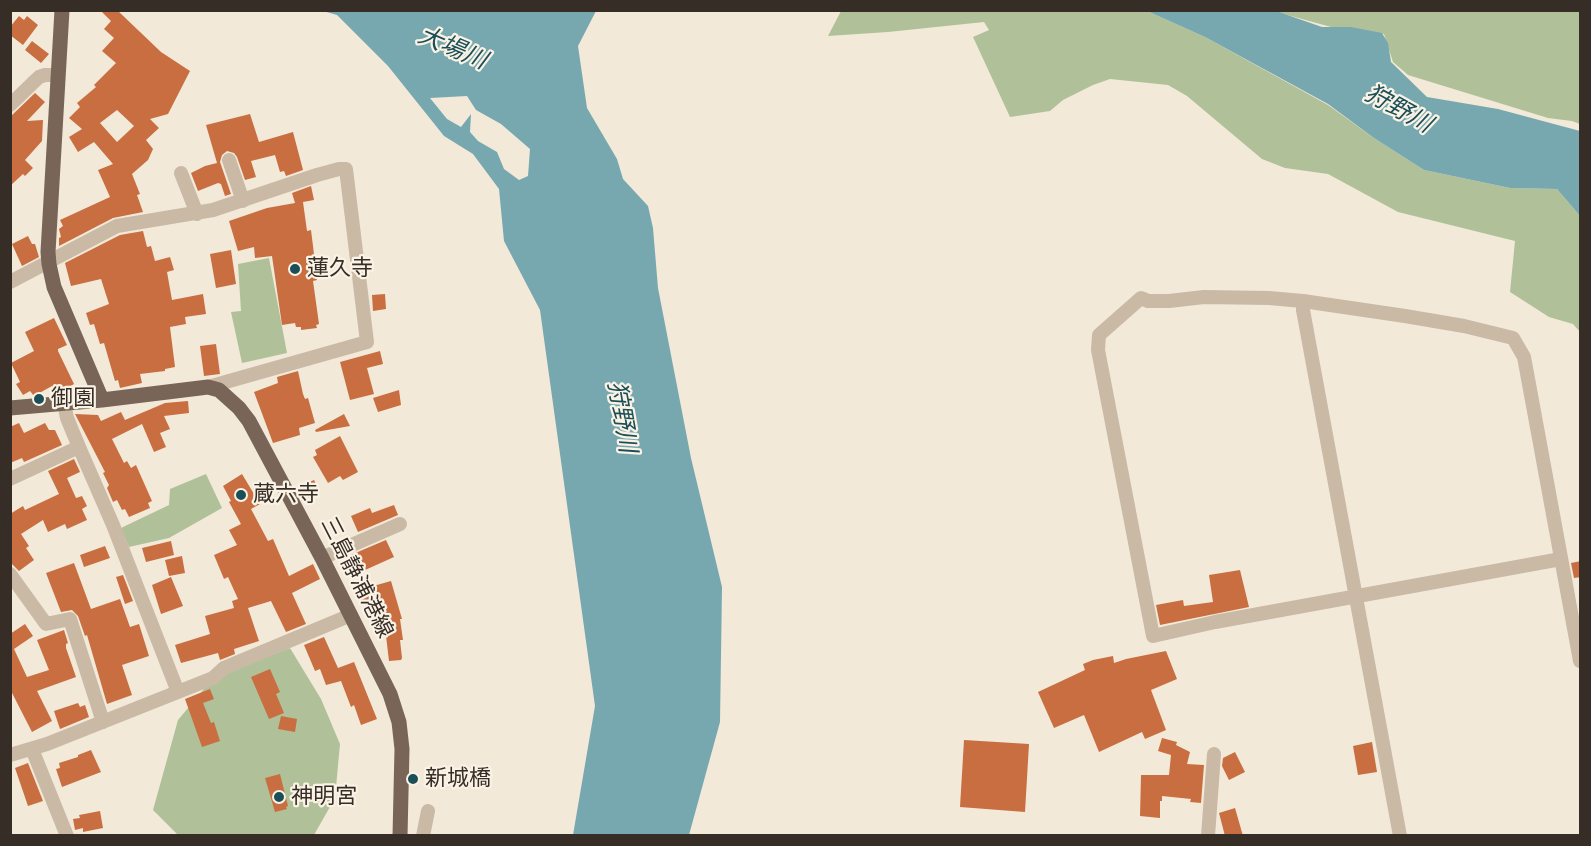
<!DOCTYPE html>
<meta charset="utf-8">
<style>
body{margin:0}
#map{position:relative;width:1591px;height:846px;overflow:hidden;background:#f2e9d9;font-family:Signika,sans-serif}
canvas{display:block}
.frame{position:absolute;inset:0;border:12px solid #362d26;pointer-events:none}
</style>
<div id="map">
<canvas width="1591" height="846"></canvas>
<div class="frame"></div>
</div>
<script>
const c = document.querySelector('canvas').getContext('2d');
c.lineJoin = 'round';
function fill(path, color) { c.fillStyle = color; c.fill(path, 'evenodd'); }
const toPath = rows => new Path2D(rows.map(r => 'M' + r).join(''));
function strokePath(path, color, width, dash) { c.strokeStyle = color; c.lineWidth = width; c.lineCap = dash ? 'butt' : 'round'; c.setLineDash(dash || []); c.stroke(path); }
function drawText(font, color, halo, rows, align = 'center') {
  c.font = font + ' Signika,"Noto Sans JP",sans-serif'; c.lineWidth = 4.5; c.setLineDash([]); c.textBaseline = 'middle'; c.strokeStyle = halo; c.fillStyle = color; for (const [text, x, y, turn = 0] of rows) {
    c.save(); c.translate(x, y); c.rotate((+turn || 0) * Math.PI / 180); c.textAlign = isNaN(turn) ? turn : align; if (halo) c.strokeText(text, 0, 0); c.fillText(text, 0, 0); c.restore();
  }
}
fill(toPath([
 [841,11,1147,11,1205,37,1328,105,1374,138,1424,170,1510,188,1557,189,1580,216,1580,332,1573,324,1549,317,1510,292,1515,241,1398,212,1328,174,1285,168,1262,159,1187,96,1168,85,1110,79,1093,85,1063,100,1050,111,1010,117,973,37,989,30,984,22,888,32,828,36],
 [1273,11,1580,11,1580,124,1572,121,1548,118,1408,75,1393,62,1384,34,1331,27],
 [269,258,287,353,242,363,231,312,241,311,238,264],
 [206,474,222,508,169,538,129,547,121,528,169,505,170,489],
 [290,648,321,699,340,744,335,798,314,835,178,835,153,810,178,720,213,678]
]), '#b0c199');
fill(toPath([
 [323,11,596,11,578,46,587,108,617,159,623,179,648,206,653,228,658,288,691,458,722,587,720,722,689,835,573,835,595,706,540,310,504,241,499,189,473,154,444,136,388,66,337,15],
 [467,96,476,110,501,124,530,149,528,176,519,180,504,169,497,152,478,141,470,132,471,114,461,127,447,119,430,98],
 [1147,11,1276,11,1322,27,1351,27,1382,33,1388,43,1391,62,1427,97,1498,109,1580,131,1580,216,1557,189,1510,188,1424,170,1374,138,1328,104,1205,37]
]), '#77a8b0');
fill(toPath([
 [100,10,117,10,161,52,190,71,168,114,150,119,159,128,146,140,153,149,148,160,132,174,140,194,137,195,143,212,113,218,59,246,59,238,61,237,59,229,63,226,60,220,110,197,98,170,113,164,94,142,78,152,69,137,82,129,69,118,80,107,77,103,96,87,94,85,116,63,102,51,114,38,104,29,111,21],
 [117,110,134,126,117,142,100,123],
 [19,16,24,20,27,16,38,25,23,45,10,35,10,27],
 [32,41,49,54,41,63,25,50],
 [35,93,45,102,27,121,43,120,42,141,25,160,33,168,25,176,23,174,10,186,10,117],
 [250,114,259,142,293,132,303,170,286,176,284,171,280,172,275,155,251,161,256,177,245,180,237,157,234,153,227,151,222,155,220,162,231,194,225,196,221,184,218,183,198,191,191,173,205,166,217,163,206,125],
 [311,186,314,200,303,202,307,231,311,230,313,246,317,280,313,281,319,324,316,325,317,328,301,330,301,327,296,327,295,323,282,325,272,256,255,258,254,247,238,251,229,221,267,208,295,203,292,193],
 [143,231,147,247,151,246,155,261,170,257,174,270,167,272,172,300,203,294,206,314,185,317,186,324,170,327,175,367,165,369,165,371,140,374,142,383,120,388,118,380,115,381,104,343,100,344,94,324,90,325,86,313,109,304,101,279,71,286,65,263,120,235],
 [28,236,32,244,35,244,39,257,22,266,12,244],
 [231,250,236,284,216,288,210,254],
 [385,294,386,309,373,311,372,295],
 [54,318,67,345,58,349,58,351,74,384,57,394,52,386,34,396,30,391,23,395,16,384,20,382,11,363,34,351,25,332],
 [216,344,220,374,204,376,200,346],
 [380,351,383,364,367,368,374,394,350,400,340,362],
 [298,371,303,394,305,399,308,398,315,423,299,428,300,435,273,443,254,392,278,383,277,377],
 [399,390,401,405,378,412,373,398],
 [188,401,189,413,164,416,170,429,160,433,166,447,154,452,142,424,112,439,124,463,127,461,131,468,136,465,152,501,148,503,150,508,129,517,125,509,122,510,117,500,113,502,107,488,109,485,103,473,105,472,75,414,98,415,101,421,121,412,125,420,165,403],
 [344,414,350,426,316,432,315,430],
 [19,423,24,433,45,423,49,430,55,430,62,445,24,462,22,458,10,463,10,427],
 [340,436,358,472,343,480,340,476,328,483,313,457,317,455,315,450],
 [74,459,80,472,67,478,76,498,82,496,87,506,82,509,87,520,67,529,65,524,48,532,43,520,21,534,29,546,26,548,34,560,19,571,10,562,10,514,23,506,25,510,59,494,48,471],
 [242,474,260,504,251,509,268,541,273,539,289,576,313,564,320,579,292,593,306,624,286,632,271,601,248,608,259,641,234,649,235,654,220,660,218,653,181,663,175,645,210,634,205,616,234,608,232,601,238,599,228,577,224,579,214,555,237,545,229,530,241,524,229,502,231,501,223,486],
 [314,480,320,492,302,501,296,488],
 [394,505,398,515,358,532,351,516,370,508,372,513],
 [386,540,394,557,354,575,346,557],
 [171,541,174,555,146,562,142,548],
 [105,546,110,558,84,567,80,555],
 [182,556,185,573,169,576,165,560],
 [1581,561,1581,577,1574,578,1571,563],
 [74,563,91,609,120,599,130,627,139,624,149,656,122,665,132,695,107,704,87,635,85,636,78,616,72,610,61,612,46,573],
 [1240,570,1249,607,1160,625,1156,605,1183,600,1184,606,1213,602,1209,575],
 [123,575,133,601,125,604,116,577],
 [171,577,183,606,161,614,152,585],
 [391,581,402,619,400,619,403,640,400,640,402,658,401,660,389,661,384,619,379,620,374,599,361,601,359,590],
 [25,624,33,636,14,649,27,677,49,670,37,640,64,630,68,643,66,644,66,648,76,677,37,691,52,721,32,732,10,689,10,634],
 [324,637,338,668,354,662,377,719,361,725,354,705,351,707,341,681,326,685,320,669,315,671,304,645],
 [1166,651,1177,679,1151,690,1166,730,1145,739,1142,732,1099,752,1084,715,1054,728,1038,692,1085,670,1083,664,1093,660,1113,656,1114,663,1126,659],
 [270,669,280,692,276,694,284,713,269,719,251,677],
 [210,689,214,699,203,703,211,723,214,722,220,741,202,747,185,699],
 [78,703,80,707,85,705,89,717,60,729,54,711],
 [281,716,297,719,295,732,278,729],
 [1162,738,1177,742,1176,745,1190,752,1187,764,1204,765,1201,803,1190,802,1191,799,1162,796,1162,801,1160,801,1160,818,1140,816,1141,775,1169,775,1171,755,1158,751],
 [964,740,1029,744,1025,812,960,807],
 [1372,742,1377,772,1358,775,1353,746],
 [91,750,101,772,62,787,56,769,60,768,59,763,78,757,78,755],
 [1235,752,1245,772,1229,780,1222,766,1223,758],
 [28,763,43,801,28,806,15,768],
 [280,774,288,806,286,807,287,809,275,812,265,778],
 [1235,808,1243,836,1225,836,1219,813],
 [100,811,103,828,83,832,83,828,75,830,73,819,80,818,79,815]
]), '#c96e40');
strokePath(toPath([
 [10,105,39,77,45,75,58,75],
 [229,160,243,201],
 [181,173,197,214],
 [10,282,117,226,213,210,317,175,339,169,346,169,367,342,208,387],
 [1303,301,1303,310,1400,836],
 [79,447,113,525,178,692],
 [10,479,79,447,67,418,64,403],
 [322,558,400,524],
 [1561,559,1215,622,1153,636,1098,350,1099,335,1141,298,1148,301,1169,301,1204,297,1269,298,1303,301,1405,316,1464,326,1513,338,1524,357,1580,661],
 [10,574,46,624,70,619,103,722],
 [32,749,67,836],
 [10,755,47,744,213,678,224,668,351,615],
 [423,836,428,811],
 [1208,836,1214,754]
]), '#cab9a5', 14);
strokePath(toPath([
 [62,10,48,252,49,264,54,287,102,400],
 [10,408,102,400,208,387,219,390,239,408,249,421,322,558,390,694,399,722,402,749,400,836]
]), '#786557', 15);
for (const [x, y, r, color] of [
 [295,269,6,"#1b4f58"],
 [39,399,6,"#1b4f58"],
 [241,495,6,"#1b4f58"],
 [413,779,6,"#1b4f58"],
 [279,797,6,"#1b4f58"]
]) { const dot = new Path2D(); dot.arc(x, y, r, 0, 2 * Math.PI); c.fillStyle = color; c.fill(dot); strokePath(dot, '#faf2e5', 2); }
drawText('22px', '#362d26', '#faf2e5', [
 ["蓮久寺",307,269],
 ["御園",51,399],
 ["蔵六寺",253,495],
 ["新城橋",425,779],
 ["神明宮",291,797]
], 'left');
drawText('22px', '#362d26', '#faf2e5', [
 ["三島静浦港線",356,578,63]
]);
drawText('italic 24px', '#1b4f58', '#faf2e5', [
 ["大場川",452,49,23],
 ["狩野川",1398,110,29],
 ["狩野川",621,417,80]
]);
</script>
